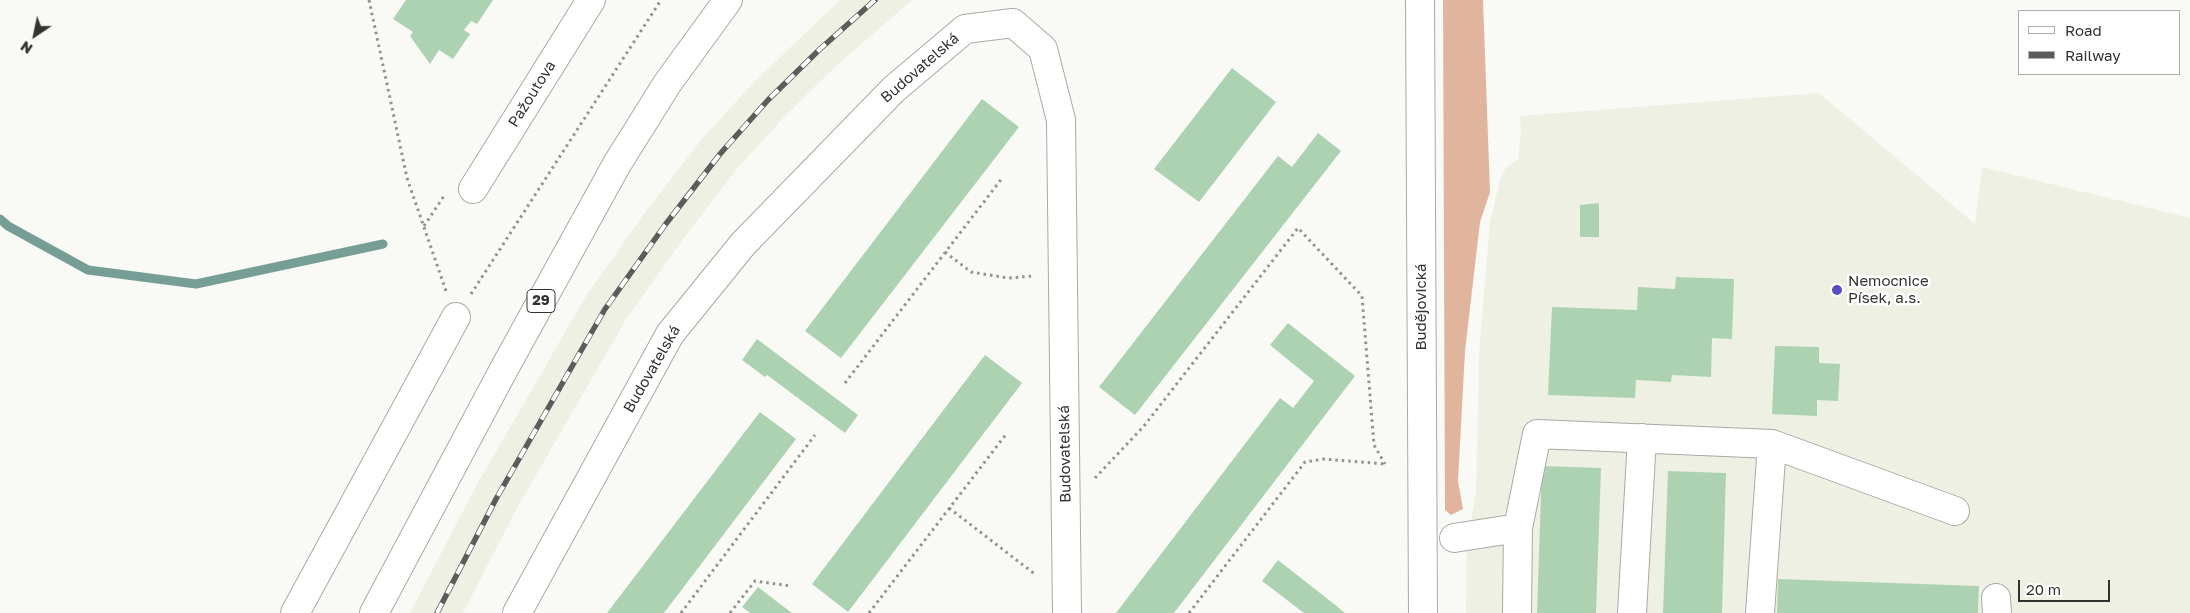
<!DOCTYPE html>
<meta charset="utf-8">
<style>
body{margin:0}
#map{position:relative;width:2190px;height:613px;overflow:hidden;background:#f9faf6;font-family:"Golos Text",sans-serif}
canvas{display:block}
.legend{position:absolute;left:2018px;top:10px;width:162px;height:65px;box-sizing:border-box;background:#fff;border:1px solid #adadad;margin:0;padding:6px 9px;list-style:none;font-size:15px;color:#323331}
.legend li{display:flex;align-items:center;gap:10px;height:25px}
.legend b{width:25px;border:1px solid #adadad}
.north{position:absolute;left:10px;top:10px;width:50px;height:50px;-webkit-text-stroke:4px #fff;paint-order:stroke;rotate:214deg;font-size:14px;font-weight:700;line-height:20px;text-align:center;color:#323331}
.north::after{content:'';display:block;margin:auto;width:18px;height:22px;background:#323331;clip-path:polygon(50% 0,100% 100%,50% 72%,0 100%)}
.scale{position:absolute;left:2018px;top:580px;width:92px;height:22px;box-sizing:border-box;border:2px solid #323331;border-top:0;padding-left:6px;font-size:15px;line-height:18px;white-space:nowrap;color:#323331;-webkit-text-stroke:4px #fff;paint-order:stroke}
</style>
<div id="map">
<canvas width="2190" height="613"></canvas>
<ul class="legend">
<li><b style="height:6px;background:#fff"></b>Road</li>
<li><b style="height:6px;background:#5c5d5a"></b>Railway</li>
</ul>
<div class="north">N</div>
<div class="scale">20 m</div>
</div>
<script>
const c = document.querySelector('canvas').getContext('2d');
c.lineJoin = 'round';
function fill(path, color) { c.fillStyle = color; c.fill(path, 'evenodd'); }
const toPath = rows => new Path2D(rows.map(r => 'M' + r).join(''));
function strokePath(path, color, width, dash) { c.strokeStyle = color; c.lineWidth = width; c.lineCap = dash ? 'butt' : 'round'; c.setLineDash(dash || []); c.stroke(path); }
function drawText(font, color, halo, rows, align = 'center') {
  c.font = font + ' "Golos Text",sans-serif'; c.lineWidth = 5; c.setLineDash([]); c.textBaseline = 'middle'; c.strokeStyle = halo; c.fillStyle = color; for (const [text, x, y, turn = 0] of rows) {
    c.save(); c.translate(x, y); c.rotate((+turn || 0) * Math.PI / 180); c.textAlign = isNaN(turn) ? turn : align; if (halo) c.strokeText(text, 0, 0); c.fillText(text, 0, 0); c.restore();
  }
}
fill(toPath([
 [840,0,912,0,835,67,785,116,737,169,683,239,625,321,516,510,463,613,410,613,475,488,586,296,646,211,702,139,752,84],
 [1819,93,1975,224,1982,167,2190,218,2190,613,1466,613,1467,542,1476,493,1479,355,1490,223,1500,180,1505,169,1518,159,1521,134,1520,116]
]), '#eef0e4');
fill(toPath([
 [1443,0,1483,0,1490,192,1480,222,1465,351,1458,481,1463,509,1451,515,1445,510]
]), '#e1b49e');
strokePath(toPath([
 [0,219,8,226,88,270,196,284,383,244]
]), '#769d96', 9);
fill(toPath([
 [406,0,493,0,477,24,471,21,464,30,470,34,453,59,439,50,430,64,410,36,413,32,393,19],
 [1232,68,1276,102,1199,202,1154,169],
 [982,99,1019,127,841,358,805,331],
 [1318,133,1341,151,1135,415,1099,387,1278,156,1292,167],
 [1599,203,1599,237,1580,237,1580,205],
 [1676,277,1734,279,1732,339,1712,338,1711,377,1672,375,1671,382,1636,380,1635,398,1548,395,1552,307,1637,310,1638,287,1675,289],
 [1288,323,1355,376,1174,613,1116,613,1280,398,1293,408,1314,381,1270,345],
 [757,339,858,415,845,433,767,375,765,377,742,360],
 [1775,346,1819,347,1819,363,1840,364,1838,401,1817,400,1817,416,1772,414],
 [985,355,1022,383,848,612,812,584],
 [760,412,796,439,664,613,607,613],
 [1542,466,1601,468,1596,613,1537,613],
 [1668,471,1726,473,1722,613,1663,613],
 [1278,560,1334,604,1345,613,1304,613,1262,581],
 [1778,579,1979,586,1978,613,1777,613],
 [758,587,780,604,792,613,750,613,742,607]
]), '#add2b2');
const minor = toPath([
 [1420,0,1423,613],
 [473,189,591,0],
 [1454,538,1518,528],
 [1996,598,1997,613],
 [295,613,456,317],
 [517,613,670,334,743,244,894,89,965,29,1013,23,1043,49,1061,120,1067,613],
 [1517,613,1518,528,1537,434,1772,444,1955,511],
 [1632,613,1642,438],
 [1760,613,1772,444]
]);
const major = toPath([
 [374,613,504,369,617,164,667,84,728,0]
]);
strokePath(minor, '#a9a9a5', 30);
strokePath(major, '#a9a9a5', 30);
strokePath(toPath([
 [369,0,407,178,446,291],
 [424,226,444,196],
 [945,252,971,272,1008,278,1033,276],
 [471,294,661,0],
 [845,383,1003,177],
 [1095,478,1144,426,1298,228,1362,296,1374,445,1385,464],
 [949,508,1036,575],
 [681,613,815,435],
 [730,613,755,581,791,586],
 [869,613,1007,433],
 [1189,613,1305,462,1324,459,1385,464]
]), '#929390', 3, [2.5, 4]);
strokePath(minor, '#fff', 28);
strokePath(major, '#fff', 28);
const rail = toPath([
 [437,613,496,499,605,309,665,225,720,154,768,100,819,50,875,0]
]);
strokePath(rail, '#5c5d5a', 5.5);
strokePath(rail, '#fff', 4, [11]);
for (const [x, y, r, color] of [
 [1837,290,6,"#584bc3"]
]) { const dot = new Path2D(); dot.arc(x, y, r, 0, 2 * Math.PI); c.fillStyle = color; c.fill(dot); strokePath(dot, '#fff', 2); }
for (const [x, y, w] of [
 [541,301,28]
]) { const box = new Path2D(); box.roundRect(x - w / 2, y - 11.5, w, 23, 4); c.fillStyle = '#fff'; c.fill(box); strokePath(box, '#323331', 1); }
drawText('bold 14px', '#323331', null, [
 ["29",541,301]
]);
drawText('15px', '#323331', '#fff', [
 ["Budovatelská",920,68,-41],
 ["Pažoutova",532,94,-58],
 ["Budějovická",1421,307,-90],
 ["Budovatelská",652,369,-60],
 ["Budovatelská",1065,454,-91]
]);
drawText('15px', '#323331', '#fff', [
 ["Nemocnice",1848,281],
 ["Písek, a.s.",1848,298]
], 'left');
</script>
